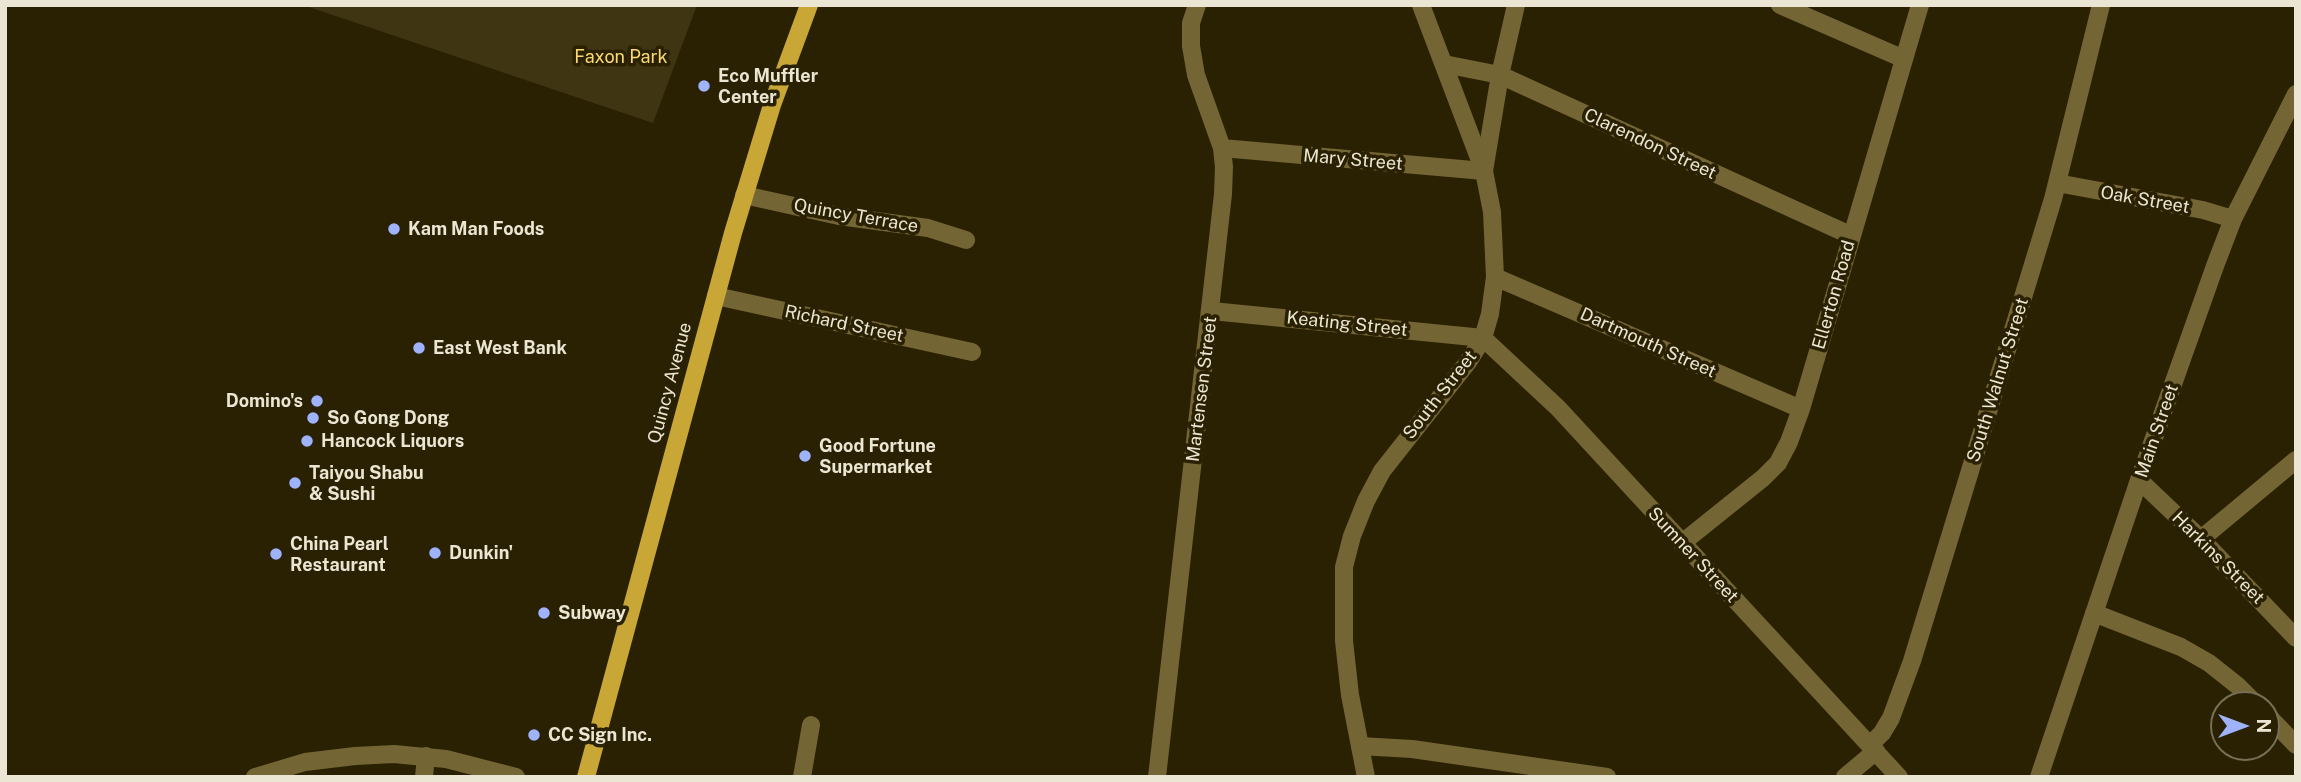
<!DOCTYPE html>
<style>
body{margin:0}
#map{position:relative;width:2301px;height:782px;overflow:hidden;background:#2a2102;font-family:"Public Sans",sans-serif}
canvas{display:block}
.frame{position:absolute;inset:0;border:7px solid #ebe5d3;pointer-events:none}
.north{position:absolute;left:2210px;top:691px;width:70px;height:70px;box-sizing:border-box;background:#2a2102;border:2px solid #776f56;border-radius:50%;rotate:90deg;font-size:19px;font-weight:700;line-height:28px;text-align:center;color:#ebe5d3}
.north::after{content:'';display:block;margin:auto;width:24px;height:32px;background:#9fb3fd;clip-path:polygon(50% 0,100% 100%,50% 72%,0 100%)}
</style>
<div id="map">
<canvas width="2301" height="782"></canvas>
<div class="frame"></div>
<div class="north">N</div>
</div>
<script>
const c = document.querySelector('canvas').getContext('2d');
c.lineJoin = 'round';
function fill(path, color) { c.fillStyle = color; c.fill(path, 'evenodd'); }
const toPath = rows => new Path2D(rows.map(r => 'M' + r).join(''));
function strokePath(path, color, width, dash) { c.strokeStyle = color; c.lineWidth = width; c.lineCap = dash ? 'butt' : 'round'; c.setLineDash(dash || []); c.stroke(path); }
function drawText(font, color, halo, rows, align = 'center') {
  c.font = font + ' "Public Sans",sans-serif'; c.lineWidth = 7; c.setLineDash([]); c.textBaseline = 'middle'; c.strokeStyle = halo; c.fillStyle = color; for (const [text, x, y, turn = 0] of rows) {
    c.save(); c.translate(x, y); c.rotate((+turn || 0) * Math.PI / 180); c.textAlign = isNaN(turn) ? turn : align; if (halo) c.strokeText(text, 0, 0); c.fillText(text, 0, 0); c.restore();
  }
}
fill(toPath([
 [303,5,697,5,653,123]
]), '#403512');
strokePath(toPath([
 [1780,5,1904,59],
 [1444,64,1500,75,1852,236],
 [1222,148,1484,171,1500,75,1516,5],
 [2057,183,2203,210,2233,219],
 [744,195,839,216,928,228,966,240],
 [1495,277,1801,409],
 [716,296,972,352],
 [1212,311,1483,338],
 [2139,480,2201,539,2296,638],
 [2201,539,2296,460],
 [1682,543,1763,478,1778,463,1789,442,1801,409,1920,5],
 [2094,613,2181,647,2209,663,2238,686,2257,705],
 [2266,714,2296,745],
 [1870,745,1882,733,1891,718,1912,661,2053,199,2101,5],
 [1360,746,1412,749,1607,777],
 [255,777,305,762,355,756,394,754,446,759,516,777],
 [424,777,426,756],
 [802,777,811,725],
 [1157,777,1223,194,1224,167,1222,148,1196,75,1191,46,1191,23,1197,5],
 [1845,777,1876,751],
 [2039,777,2139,480,2215,266,2233,219,2296,94]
]), '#746534', 18);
strokePath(toPath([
 [1483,338,1558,408,1899,777],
 [1366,777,1350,695,1344,641,1344,567,1352,536,1366,501,1382,471,1468,362,1483,338,1490,314,1495,277,1492,212,1484,171,1421,5]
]), '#746534', 18);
strokePath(toPath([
 [586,777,733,233,772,105,809,5]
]), '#c8a736', 18);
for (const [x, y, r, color] of [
 [704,86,7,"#9fb3fd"],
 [394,229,7,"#9fb3fd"],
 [419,348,7,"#9fb3fd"],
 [317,401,7,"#9fb3fd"],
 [313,418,7,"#9fb3fd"],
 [307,441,7,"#9fb3fd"],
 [805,456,7,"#9fb3fd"],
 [295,483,7,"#9fb3fd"],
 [435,553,7,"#9fb3fd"],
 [276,554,7,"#9fb3fd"],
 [544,613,7,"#9fb3fd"],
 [534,735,7,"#9fb3fd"]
]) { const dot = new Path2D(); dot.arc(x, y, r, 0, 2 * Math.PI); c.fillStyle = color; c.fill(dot); strokePath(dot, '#2a2102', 2.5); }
drawText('18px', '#fad975', '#2a2102', [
 ["Faxon Park",621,57]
]);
drawText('bold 18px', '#ebe5d3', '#2a2102', [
 ["Eco Muffler",718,76],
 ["Center",718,97],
 ["Kam Man Foods",408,229],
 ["East West Bank",433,348],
 ["Domino's",303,401,"right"],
 ["So Gong Dong",327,418],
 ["Hancock Liquors",321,441],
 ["Good Fortune",819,446],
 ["Supermarket",819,467],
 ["Taiyou Shabu",309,473],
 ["& Sushi",309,494],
 ["China Pearl",290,544],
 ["Restaurant",290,565],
 ["Dunkin'",449,553],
 ["Subway",558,613],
 ["CC Sign Inc.",548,735]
], 'left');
drawText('18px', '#ebe5d3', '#2a2102', [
 ["Clarendon Street",1650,144,25],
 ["Mary Street",1353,160,5],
 ["Oak Street",2145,200,10],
 ["Quincy Terrace",856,216,10],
 ["Ellerton Road",1834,295,-74],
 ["Richard Street",844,324,12],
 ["Keating Street",1347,324,6],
 ["Dartmouth Street",1648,343,24],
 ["South Walnut Street",1998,380,-73],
 ["Quincy Avenue",670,383,-75],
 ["Martensen Street",1202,389,-83],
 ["South Street",1440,395,-52],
 ["Main Street",2157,431,-71],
 ["Sumner Street",1693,555,47],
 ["Harkins Street",2218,558,45]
]);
</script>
